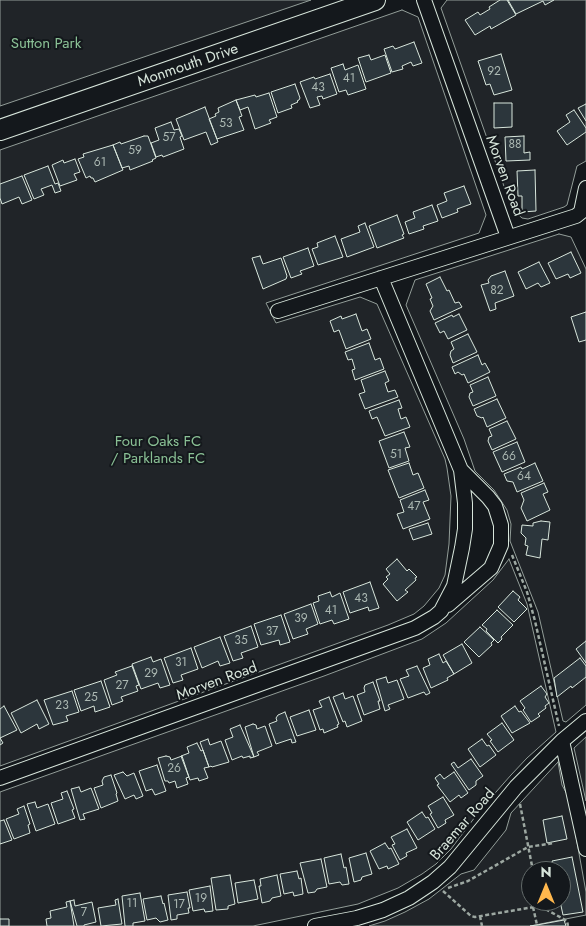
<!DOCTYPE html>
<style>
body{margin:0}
#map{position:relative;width:586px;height:926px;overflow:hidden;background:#14181c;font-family:Jost,sans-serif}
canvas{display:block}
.north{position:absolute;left:521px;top:861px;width:50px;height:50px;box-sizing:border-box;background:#14181c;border:1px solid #626a69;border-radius:50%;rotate:0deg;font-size:14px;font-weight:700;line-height:20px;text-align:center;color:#d8e6dc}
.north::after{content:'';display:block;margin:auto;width:18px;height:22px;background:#ffb74d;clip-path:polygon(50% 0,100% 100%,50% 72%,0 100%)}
</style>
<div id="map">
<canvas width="586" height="926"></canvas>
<div class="north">N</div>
</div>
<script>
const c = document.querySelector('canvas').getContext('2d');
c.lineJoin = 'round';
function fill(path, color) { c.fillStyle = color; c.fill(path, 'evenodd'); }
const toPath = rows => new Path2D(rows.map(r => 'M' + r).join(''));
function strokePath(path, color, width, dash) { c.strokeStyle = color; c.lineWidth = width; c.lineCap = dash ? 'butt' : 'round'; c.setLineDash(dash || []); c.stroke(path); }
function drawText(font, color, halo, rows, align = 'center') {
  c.font = font + ' Jost,sans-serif'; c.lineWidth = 4; c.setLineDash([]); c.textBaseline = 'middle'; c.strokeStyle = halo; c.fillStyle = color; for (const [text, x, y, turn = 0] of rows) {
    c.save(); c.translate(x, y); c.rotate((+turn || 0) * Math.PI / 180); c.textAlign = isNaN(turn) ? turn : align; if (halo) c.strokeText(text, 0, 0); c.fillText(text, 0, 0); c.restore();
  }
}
const green = toPath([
 [0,0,311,0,0,106,0,0],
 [447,0,586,0,586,161,577,166,567,205,564,207,528,219,522,218,512,209,441,8,447,0],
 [402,10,418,17,486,215,479,233,266,303,276,323,360,297,377,304,445,459,447,468,451,496,449,544,445,575,439,588,424,606,414,614,388,625,0,766,0,150,402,10],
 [559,234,571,237,586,269,586,705,566,722,563,721,538,612,510,541,511,524,507,510,494,490,475,471,464,439,406,305,415,280,559,234],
 [509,559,527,604,556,732,527,758,511,775,481,809,451,849,436,864,422,874,398,888,358,904,253,926,0,926,0,792,324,676,422,639,446,623,493,580,509,559],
 [586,737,586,801,574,748,586,737],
 [558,762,562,785,569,798,586,892,586,915,530,926,369,926,385,921,405,912,429,899,461,874,474,870,506,830,511,813,558,762],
 [531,871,561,871,561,901,531,901,531,871]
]);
fill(green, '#202428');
strokePath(green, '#939e99', 1);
const building = toPath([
 [500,0,507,0,516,15,491,29,490,26,475,35,465,20,478,12,480,15,490,9,489,7,500,0],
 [508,0,554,0,545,5,543,1,516,14,508,0],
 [414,42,422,63,413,66,411,62,402,66,403,69,392,72,384,49,393,46,395,49,414,42],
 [501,54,512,90,494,95,490,84,486,85,478,61,501,54],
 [369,55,371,60,385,55,391,73,366,82,358,58,369,55],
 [343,64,345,70,358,65,366,89,348,95,346,90,339,92,331,68,343,64],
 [330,74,337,94,323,99,322,96,317,97,320,105,310,108,300,82,314,77,315,79,330,74],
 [295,84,300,98,299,100,297,101,298,102,291,105,292,108,278,113,271,92,295,84],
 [269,93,277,117,269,120,271,123,255,129,248,107,240,110,236,100,255,95,256,97,269,93],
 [236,100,242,116,239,117,244,130,217,139,209,119,216,116,215,114,219,112,218,108,236,100],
 [494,103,512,103,512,127,494,128,494,103],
 [586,104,586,121,578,108,586,104],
 [205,107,218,142,211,145,206,132,184,140,176,119,205,107],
 [574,110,586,128,586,132,567,145,557,131,570,122,566,115,574,110],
 [171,122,174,130,179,129,182,136,180,137,184,149,163,157,162,155,156,157,151,143,159,140,155,128,171,122],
 [144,136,148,136,156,158,152,160,153,161,130,170,129,166,122,168,113,145,120,142,121,144,144,136],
 [524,136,524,153,530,152,530,160,506,161,505,137,524,136],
 [113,145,123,170,95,182,93,178,91,178,90,176,86,178,78,159,84,157,83,154,113,145],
 [75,159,80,172,74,174,77,180,60,186,52,165,63,160,64,163,75,159],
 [48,166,55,184,58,183,61,191,55,193,52,185,41,189,44,195,34,199,24,175,48,166],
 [535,170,536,211,522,212,522,196,518,196,517,171,535,170],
 [22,176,32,200,22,204,19,197,2,204,0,198,0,184,22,176],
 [464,186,471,204,457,209,458,212,442,218,437,205,447,201,444,193,464,186],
 [432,205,438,221,423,226,424,229,409,234,405,222,415,218,413,212,432,205],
 [397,215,404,234,402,235,404,238,377,248,369,226,397,215],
 [365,223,374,247,347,257,341,239,360,232,358,226,365,223],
 [335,236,343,257,318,265,312,249,318,247,317,243,335,236],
 [308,248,314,266,300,271,302,274,291,278,283,257,308,248],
 [571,252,581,273,570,278,568,274,556,279,548,263,571,252],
 [260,256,263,264,281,258,287,276,286,279,263,289,252,258,260,256],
 [539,262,550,283,541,287,538,283,526,289,518,272,539,262],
 [505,271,514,296,495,303,496,309,490,311,481,285,489,283,488,280,491,276,505,271],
 [440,277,447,291,449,290,455,303,459,302,462,307,434,320,430,311,433,306,430,299,432,298,426,284,440,277],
 [586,312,586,340,579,342,571,317,586,312],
 [356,314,362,331,367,329,371,339,346,349,339,330,334,332,330,321,341,316,342,319,356,314],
 [459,314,467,330,448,339,444,331,440,333,435,323,452,315,453,317,459,314],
 [468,334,477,352,453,363,450,355,451,351,454,349,451,342,468,334],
 [369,343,375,360,380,358,384,369,355,380,352,370,355,369,352,359,348,360,345,352,369,343],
 [478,355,482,365,485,363,490,372,468,383,464,374,462,375,458,372,455,374,452,367,478,355],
 [385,371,389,381,385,383,388,392,395,390,398,397,365,409,359,394,365,392,361,380,385,371],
 [488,377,496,396,473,406,469,397,470,393,473,392,470,385,488,377],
 [497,399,506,418,487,427,483,417,482,418,477,416,474,409,497,399],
 [399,400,402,408,398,409,401,419,406,417,410,427,385,436,377,417,372,419,369,411,399,400],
 [507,421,516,439,492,450,488,441,489,437,492,436,489,429,507,421],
 [404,432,410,447,405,448,409,461,389,468,379,441,404,432],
 [517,442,525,462,502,472,493,452,517,442],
 [409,463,413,475,418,473,424,488,399,498,388,470,409,463],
 [535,463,543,481,517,492,513,482,507,481,504,474,521,467,522,469,535,463],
 [544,483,548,492,543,494,550,510,527,521,521,508,524,500,521,493,544,483],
 [425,490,429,500,423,502,430,519,403,529,397,514,404,512,400,500,425,490],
 [541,521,550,522,548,540,542,539,540,558,526,555,528,546,525,545,526,538,521,533,522,525,533,526,533,523,541,521],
 [428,523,432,534,413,540,409,529,428,523],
 [397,559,407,571,409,569,417,577,415,578,416,580,405,590,408,592,397,601,383,584,388,579,386,577,390,574,386,569,397,559],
 [370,582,379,608,369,611,368,607,350,613,343,592,370,582],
 [513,591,520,597,518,600,527,609,514,622,498,607,513,591],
 [330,592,332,597,340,593,349,619,334,624,332,620,320,624,313,603,319,601,318,596,330,592],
 [311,604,318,624,306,629,308,634,293,639,284,614,311,604],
 [497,610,513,625,501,637,502,639,498,643,486,631,487,629,482,625,497,610],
 [281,615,290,642,280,645,279,640,261,645,254,624,281,615],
 [251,626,258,647,241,653,243,658,233,661,224,636,251,626],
 [480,627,494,640,491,643,492,645,479,657,464,642,480,627],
 [220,637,230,663,220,666,218,661,202,668,194,647,220,637],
 [586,641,586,663,576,649,586,641],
 [462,644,472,663,454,674,443,655,462,644],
 [191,648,198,669,181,675,183,680,173,683,164,658,191,648],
 [439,654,443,663,446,661,454,674,447,678,448,680,431,688,423,668,430,665,428,659,439,654],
 [151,657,153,662,161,659,170,685,160,688,158,683,141,689,132,664,151,657],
 [580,658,586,666,586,677,572,688,571,686,557,697,554,678,580,658],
 [132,666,139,685,136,686,138,691,121,697,123,701,112,705,104,680,117,675,115,672,132,666],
 [417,666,430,693,426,695,424,692,408,698,400,679,409,676,406,670,417,666],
 [386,677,388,683,397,680,404,699,388,705,390,709,385,711,376,680,386,677],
 [101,681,110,707,95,712,94,706,81,711,74,690,101,681],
 [373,682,380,701,378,701,380,709,364,715,357,695,365,692,364,688,365,685,373,682],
 [541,686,547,694,545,697,549,703,545,706,546,708,538,714,540,716,531,722,523,710,525,708,520,701,541,686],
 [72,691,79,712,66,716,68,721,53,725,44,700,72,691],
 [343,693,345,699,353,696,362,721,347,727,345,721,343,722,333,697,343,693],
 [329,697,339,724,337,725,338,727,324,733,323,729,320,730,313,710,322,707,319,701,329,697],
 [37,700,49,724,39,729,37,724,21,733,11,713,37,700],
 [4,706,17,730,0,738,3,743,0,745,0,709,4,706],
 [515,706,519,712,521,711,530,723,512,733,501,716,515,706],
 [309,710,316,730,297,736,290,717,309,710],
 [285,712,296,742,292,743,291,739,276,744,269,724,277,721,276,718,278,715,285,712],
 [502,723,514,740,498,752,490,741,492,740,487,734,502,723],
 [253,724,256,725,257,729,265,726,272,746,257,752,259,755,254,757,245,727,253,724],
 [240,725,254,757,250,758,250,756,243,758,242,756,232,760,225,740,233,737,230,729,240,725],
 [208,739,210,745,221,741,229,762,212,767,211,766,209,767,200,742,208,739],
 [482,739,487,746,489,745,496,755,480,767,468,749,482,739],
 [197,743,201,751,203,750,209,767,204,768,208,778,199,781,198,778,190,780,181,756,189,753,187,747,197,743],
 [166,756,170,757,171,760,182,756,189,777,186,778,188,784,177,788,175,781,169,783,168,781,165,781,158,758,166,756],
 [471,759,483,776,476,781,476,785,469,790,451,764,454,762,458,768,471,759],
 [157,765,166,791,155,795,152,789,146,791,139,771,157,765],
 [123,772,127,776,134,773,143,796,136,799,134,795,125,799,114,775,123,772],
 [454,772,468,793,461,798,459,795,450,802,437,785,439,784,435,778,440,774,444,779,454,772],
 [111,775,117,793,116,794,118,801,101,808,94,788,103,785,102,781,104,777,111,775],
 [79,787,81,792,91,788,99,809,83,814,85,819,80,820,71,789,79,787],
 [67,791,74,809,72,810,75,818,58,824,51,803,63,799,61,793,67,791],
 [443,797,454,815,445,820,446,823,438,828,430,814,432,813,428,806,443,797],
 [35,802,37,808,48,804,55,824,36,831,27,804,35,802],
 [24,806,30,824,28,825,30,833,14,839,6,819,19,814,17,809,24,806],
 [422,812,426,818,428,817,435,829,418,840,407,822,422,812],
 [562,816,567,839,547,843,543,820,562,816],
 [4,820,12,840,0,844,0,821,4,820],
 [407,829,417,848,406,853,407,856,400,860,392,845,395,844,391,837,407,829],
 [385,843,389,849,391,848,399,864,388,869,387,866,379,869,370,851,385,843],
 [366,853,372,874,362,877,361,880,354,882,349,858,366,853],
 [341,854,344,868,346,867,349,884,342,885,340,882,329,884,324,858,341,854],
 [572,857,583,912,563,915,560,901,561,871,554,871,552,861,572,857],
 [321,859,327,887,317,889,315,892,308,893,300,863,321,859],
 [297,871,299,879,301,878,303,894,294,896,293,892,284,894,280,874,297,871],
 [230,875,235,904,228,906,228,909,216,910,211,878,230,875],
 [277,875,281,896,272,898,270,901,262,903,259,886,261,886,260,879,277,875],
 [254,880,258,899,238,903,235,883,254,880],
 [210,886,213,911,205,912,204,909,193,911,189,890,210,886],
 [187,892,190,908,188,908,189,913,177,915,177,919,171,920,168,895,187,892],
 [140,893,145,921,133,923,133,926,125,926,122,896,140,893],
 [161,896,163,904,164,903,168,920,160,922,156,918,147,920,143,899,161,896],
 [118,899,122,924,101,926,98,908,116,905,115,900,118,899],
 [74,900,75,906,92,902,96,922,84,925,84,926,77,926,70,901,74,900],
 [70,901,74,926,47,926,46,919,51,918,50,911,67,907,66,902,70,901],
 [0,919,9,919,9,926,0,926,0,919],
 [564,920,566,926,530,926,537,925,564,920]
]);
fill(building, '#2c363c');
strokePath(building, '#d8e6dc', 1);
const street = toPath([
 [424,0,508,237],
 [278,311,576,216,581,212,586,188],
 [448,605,491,568,501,545,501,525,495,506,488,497,461,470],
 [562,741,586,849],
 [0,778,415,628,434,617,441,611,454,586,462,548,465,529,465,503,461,470,381,278],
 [315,926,357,918,383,910,409,898,433,882,450,867,516,787,562,741,586,721]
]);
const secondary = toPath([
 [0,130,375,0]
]);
strokePath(street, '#d8e6dc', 16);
strokePath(secondary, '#d8e6dc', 22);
strokePath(toPath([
 [512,555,527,592,535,621,559,726],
 [520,804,533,871],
 [448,888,468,881,528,847,554,843],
 [443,891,471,916,475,917,540,906,539,901],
 [540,906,567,921,568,926],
 [533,907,537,925],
 [480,916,482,926]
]), '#9da8a2', 2.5, [4, 2.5]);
strokePath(street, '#14181c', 14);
strokePath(secondary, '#14181c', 20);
drawText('12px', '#adbab4', null, [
 ["92",494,72],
 ["41",349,79],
 ["43",318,88],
 ["53",226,124],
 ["57",169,138],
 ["88",515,145],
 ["59",135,151],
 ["61",100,163],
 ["82",497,291],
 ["51",396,455],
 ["66",509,457],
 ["64",524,477],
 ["47",414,507],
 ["43",361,599],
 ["41",331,611],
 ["39",301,619],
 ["37",272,632],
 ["35",241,641],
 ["31",181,663],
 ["29",151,674],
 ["27",122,686],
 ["25",91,698],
 ["23",62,706],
 ["26",174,769],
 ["19",201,899],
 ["11",132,904],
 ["17",179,905],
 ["7",84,913]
]);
drawText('15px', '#8ac095', '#14181c', [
 ["Sutton Park",46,44],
 ["Four Oaks FC",158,442],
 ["/ Parklands FC",158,459]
]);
drawText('15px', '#d8e6dc', '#14181c', [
 ["Monmouth Drive",188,66,-19],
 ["Morven Road",504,176,70],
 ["Morven Road",217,682,-20],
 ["Braemar Road",463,825,-49]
]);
</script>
